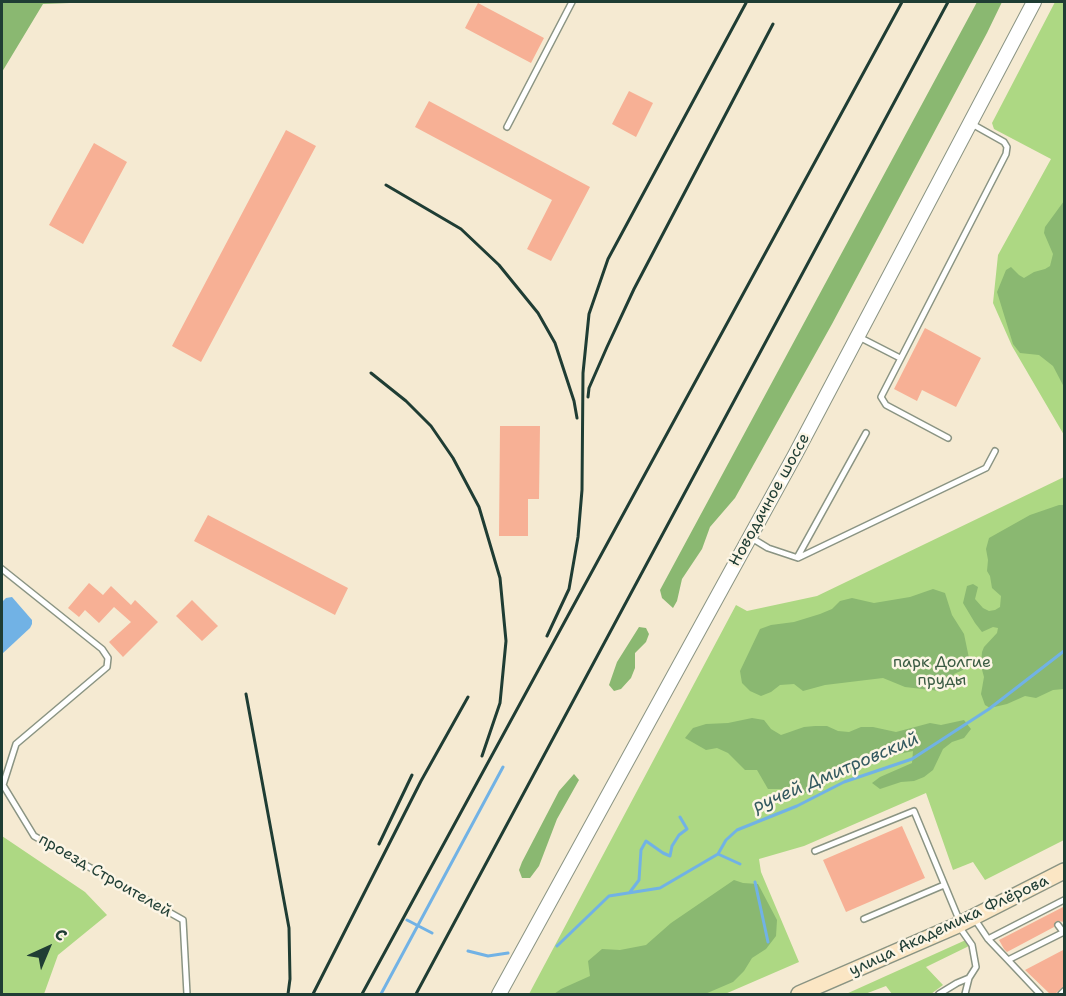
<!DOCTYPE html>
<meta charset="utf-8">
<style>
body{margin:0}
#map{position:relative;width:1066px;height:996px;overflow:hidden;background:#f5ead2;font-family:"Shantell Sans",sans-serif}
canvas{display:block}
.frame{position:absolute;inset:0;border:3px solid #1f3d34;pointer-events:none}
.north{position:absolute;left:18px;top:918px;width:60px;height:60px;-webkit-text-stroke:4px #fcf5e5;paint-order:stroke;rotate:44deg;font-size:16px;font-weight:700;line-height:24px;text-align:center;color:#1f3d34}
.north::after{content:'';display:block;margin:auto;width:21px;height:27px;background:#1f3d34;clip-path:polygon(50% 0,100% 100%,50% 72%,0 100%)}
</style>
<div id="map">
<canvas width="1066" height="996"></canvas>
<div class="frame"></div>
<div class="north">С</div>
</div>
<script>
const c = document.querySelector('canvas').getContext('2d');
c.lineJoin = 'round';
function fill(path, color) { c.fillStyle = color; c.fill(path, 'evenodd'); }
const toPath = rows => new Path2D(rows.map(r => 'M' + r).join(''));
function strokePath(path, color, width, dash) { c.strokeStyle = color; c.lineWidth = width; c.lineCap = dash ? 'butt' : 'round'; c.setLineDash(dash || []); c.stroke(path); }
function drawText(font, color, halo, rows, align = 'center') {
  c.font = font + ' "Shantell Sans",sans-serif'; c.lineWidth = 5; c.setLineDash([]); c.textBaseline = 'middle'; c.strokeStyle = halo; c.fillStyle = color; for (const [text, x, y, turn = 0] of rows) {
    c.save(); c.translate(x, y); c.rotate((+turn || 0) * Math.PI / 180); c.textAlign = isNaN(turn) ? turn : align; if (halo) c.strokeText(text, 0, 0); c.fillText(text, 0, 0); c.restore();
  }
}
fill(toPath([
 [1055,2,1064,2,1064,435,1012,346,993,303,998,255,1051,159,994,129,992,123],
 [1064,477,1064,840,985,880,973,862,953,870,926,793,804,846,759,859,761,872,799,962,725,994,529,994,736,605,747,611,817,596],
 [2,836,85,892,107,915,58,955,44,994,2,994],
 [968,939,969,946,926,967,943,985,931,994,892,994,886,986,865,994,846,994]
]), '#add883');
fill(toPath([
 [2,2,96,2,43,4,2,72],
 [977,2,1002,2,987,33,832,324,735,498,710,527,702,549,682,579,677,601,673,608,662,598,660,590],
 [1064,201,1064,387,1053,366,1039,355,1020,353,1013,344,997,292,1006,270,1011,267,1019,275,1024,278,1034,272,1045,269,1050,266,1053,254,1044,233,1045,227],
 [1059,505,1064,505,1064,689,1053,690,1036,698,1025,696,1007,704,990,708,985,705,981,694,984,677,981,666,982,652,984,647,997,633,998,628,993,627,982,632,975,623,963,603,967,586,973,584,978,587,975,599,983,608,989,611,995,610,1000,607,1001,596,992,588,990,576,987,571,988,560,986,549,989,538,1030,515],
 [933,589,945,593,952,615,964,634,969,658,965,669,954,674,951,685,940,691,905,687,883,678,825,685,803,691,794,684,780,685,771,692,761,696,750,691,742,683,740,671,760,629,771,625,794,622,820,614,832,609,840,601,852,598,874,603,910,597],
 [639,627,646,628,649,634,646,642,635,653,635,668,631,678,621,689,614,691,609,685,617,662],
 [752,718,764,720,771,729,781,735,804,727,815,726,827,726,838,731,849,732,861,727,873,727,896,732,930,723,941,725,964,720,971,729,964,738,952,742,943,749,933,770,924,777,914,781,901,782,880,789,872,783,880,777,912,763,913,751,877,759,856,771,834,776,814,790,803,794,792,789,768,789,757,770,745,770,728,753,717,748,706,750,685,738,693,728,706,724,728,723],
 [574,774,579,780,557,819,539,866,530,878,522,878,519,870,522,862,559,791],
 [734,880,743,883,758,884,777,920,776,936,766,949,752,958,744,971,733,982,705,994,554,994,561,989,590,976,588,961,602,949,620,950,646,945,671,923]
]), '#8ab871');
fill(toPath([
 [12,597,32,620,32,624,30,628,2,654,2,602,6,598]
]), '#71b2e5');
strokePath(toPath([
 [718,854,740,864],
 [755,882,768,942],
 [630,892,639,880,641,850,646,841,663,853,670,856,672,846,679,835,687,829,680,817],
 [407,920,432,933],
 [557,946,609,896,660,888,718,854,726,840,737,830,797,806,844,782,912,759,989,709,1064,651],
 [468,951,488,956,508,953],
 [381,994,503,767]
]), '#71b2e5', 3);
fill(toPath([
 [478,3,544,38,531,63,465,28],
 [629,91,653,103,636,137,612,124],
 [429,101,590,187,551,261,527,249,552,200,415,127],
 [286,130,316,146,201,362,172,346],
 [94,143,127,162,83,244,49,225],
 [925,328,981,358,956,407,922,390,917,401,894,389],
 [500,426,540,426,539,499,528,499,528,536,499,536],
 [208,515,348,588,335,615,194,541],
 [89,583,103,595,111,586,131,605,135,600,158,622,123,657,109,642,131,622,114,607,99,623,85,610,79,617,68,608],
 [192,600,218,626,202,641,176,616],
 [902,826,925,878,846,912,823,860],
 [1065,906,1065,922,1056,921,1054,927,1007,952,1004,949,999,940],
 [1065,949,1065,985,1055,994,1050,994,1025,970]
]), '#f7b095');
const service = toPath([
 [507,127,572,2],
 [859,337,900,358],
 [948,438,886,405,881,397,1006,154,1007,147,1004,142,972,124],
 [750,537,768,548,798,558,986,468,995,451],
 [798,556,866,433],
 [2,569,102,649,108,658,107,667,16,744,3,785,34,836,183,920,187,994],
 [815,851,914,811,960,922],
 [974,918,988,939,1008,960,1064,932],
 [864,919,944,885],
 [1058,925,1064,933],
 [988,939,1064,900],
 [1008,960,1040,994],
 [939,994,957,983,969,978,976,967,972,945,958,925],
 [965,994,969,978],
 [1061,994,1064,991]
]);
const tertiary = toPath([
 [499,994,795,455,1034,2]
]);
const secondary = toPath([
 [799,994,958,925,1064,871]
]);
strokePath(service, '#8a9483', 8);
strokePath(tertiary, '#8a9483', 16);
strokePath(secondary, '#8a9483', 18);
strokePath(service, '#fff', 5);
strokePath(tertiary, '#fff', 14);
strokePath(secondary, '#fbe6c4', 15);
strokePath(toPath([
 [386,185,461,229,499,265,538,313,555,343,574,401,577,418],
 [371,373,406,401,431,426,453,458,479,507,500,578,506,641,500,703,482,756],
 [588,397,589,388,607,347,634,289,773,24],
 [547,636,569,589,578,537,582,490,583,373,589,314,608,259,746,3],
 [246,694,289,928,290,979,288,994],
 [379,844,412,775],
 [313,994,421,781,468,697],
 [362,994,902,2],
 [416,994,948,2]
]), '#1f3d34', 3);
drawText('16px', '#1f3d34', '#fcf5e5', [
 ["Новодачное шоссе",770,500,-61],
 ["проезд Строителей",105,876,30],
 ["улица Академика Флёрова",949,926,-25]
]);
drawText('16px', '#3b5c44', '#fcf5e5', [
 ["парк Долгие",942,663],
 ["пруды",942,681]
]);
drawText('italic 18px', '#345a60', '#fcf5e5', [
 ["ручей Дмитровский",836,773,-23]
]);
</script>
